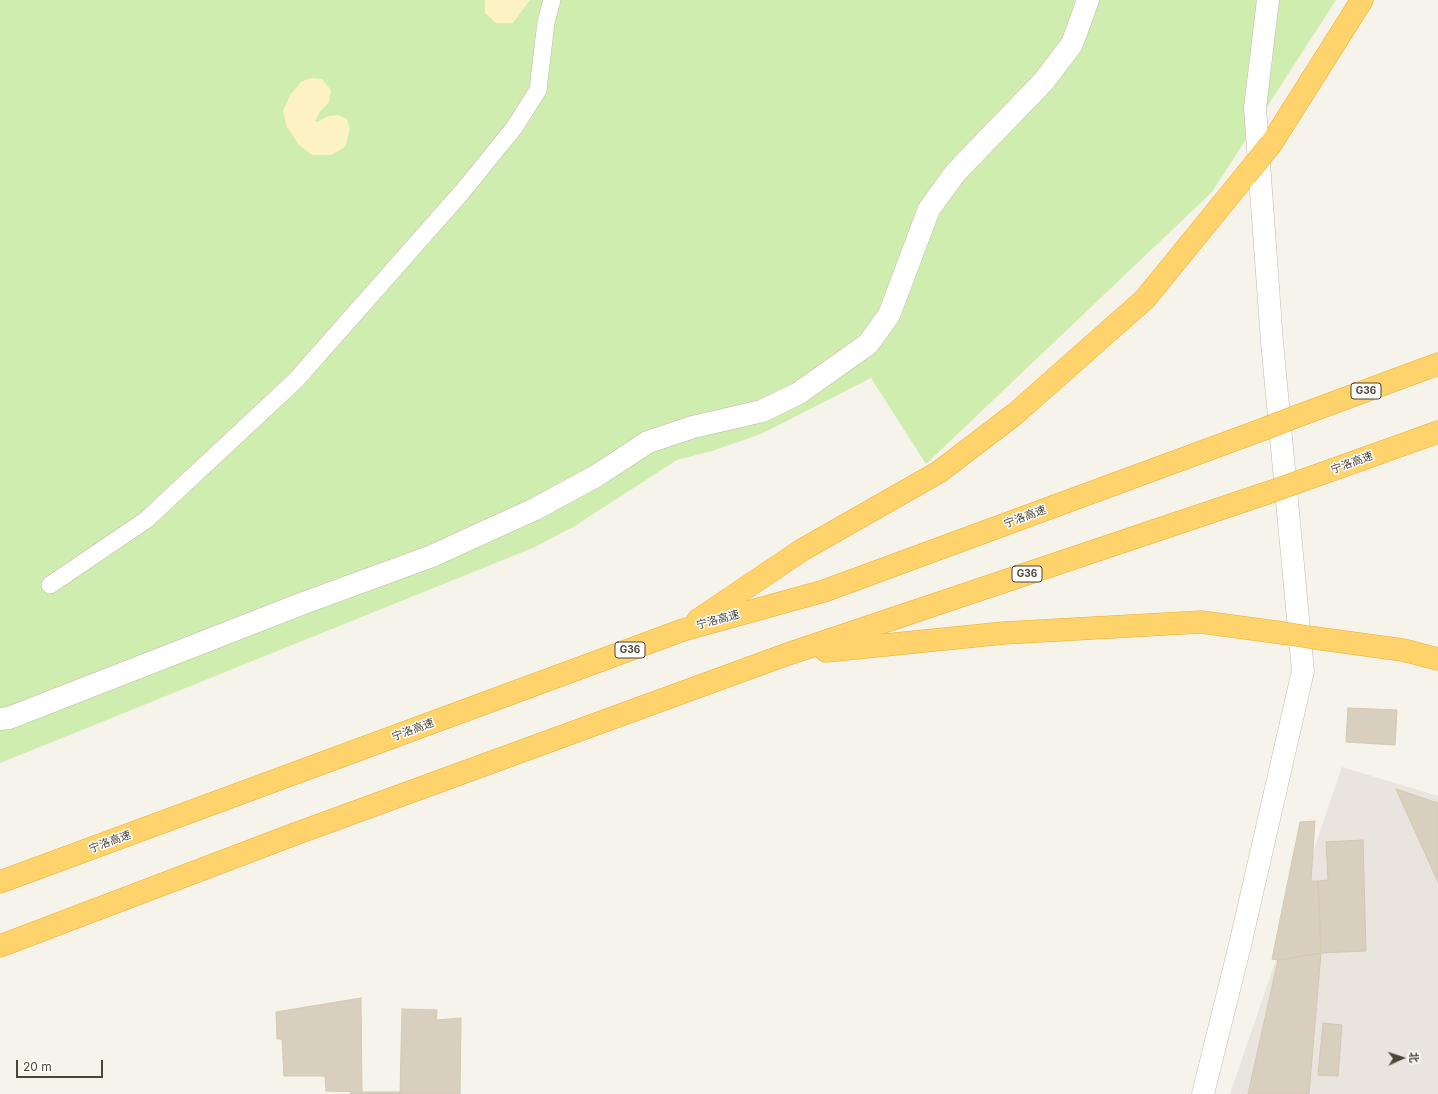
<!DOCTYPE html>
<meta charset="utf-8">
<style>
body{margin:0}
#map{position:relative;width:1438px;height:1094px;overflow:hidden;background:#f6f3ea;font-family:Inter,"Noto Sans SC",sans-serif}
canvas{display:block}
.north{position:absolute;left:1382px;top:1038px;width:40px;height:40px;-webkit-text-stroke:3px #fff;paint-order:stroke;rotate:87deg;font-size:11px;font-weight:700;line-height:16px;text-align:center;color:#4b4437}
.north::after{content:'';display:block;margin:auto;width:14px;height:18px;background:#4b4437;clip-path:polygon(50% 0,100% 100%,50% 72%,0 100%)}
.scale{position:absolute;left:16px;top:1060px;width:87px;height:18px;box-sizing:border-box;border:2px solid #4b4437;border-top:0;padding-left:5px;font-size:12px;line-height:14px;white-space:nowrap;color:#4b4437;-webkit-text-stroke:3px #fff;paint-order:stroke}
</style>
<div id="map">
<canvas width="1438" height="1094"></canvas>
<div class="north">北</div>
<div class="scale">20 m</div>
</div>
<script>
const c = document.querySelector('canvas').getContext('2d');
c.lineJoin = 'round';
function fill(path, color) { c.fillStyle = color; c.fill(path, 'evenodd'); }
const toPath = rows => new Path2D(rows.map(r => 'M' + r).join(''));
function strokePath(path, color, width, dash) { c.strokeStyle = color; c.lineWidth = width; c.lineCap = dash ? 'butt' : 'round'; c.setLineDash(dash || []); c.stroke(path); }
function drawText(font, color, halo, rows, align = 'center') {
  c.font = font + ' Inter,"Noto Sans SC",sans-serif'; c.lineWidth = 3; c.setLineDash([]); c.textBaseline = 'middle'; c.strokeStyle = halo; c.fillStyle = color; for (const [text, x, y, turn = 0] of rows) {
    c.save(); c.translate(x, y); c.rotate((+turn || 0) * Math.PI / 180); c.textAlign = isNaN(turn) ? turn : align; if (halo) c.strokeText(text, 0, 0); c.fillText(text, 0, 0); c.restore();
  }
}
fill(toPath([
 [1342,767,1438,796,1438,1094,1230,1094]
]), '#e9e4de');
fill(toPath([
 [0,0,1336,0,1212,192,926,464,871,378,761,434,712,451,677,460,573,527,535,547,0,763]
]), '#cfedaf');
fill(toPath([
 [485,0,530,0,513,23,496,23,485,13],
 [310,78,322,79,331,90,329,102,320,112,315,121,318,122,328,116,338,115,347,119,350,129,345,147,331,155,312,155,299,145,287,127,283,111,290,95,301,82]
]), '#fcf2c3');
const building = toPath([
 [1348,708,1397,710,1395,745,1346,742,1348,708],
 [1396,789,1438,803,1438,882,1396,789],
 [1315,821,1311,881,1318,881,1321,953,1278,960,1272,959,1300,822,1315,821],
 [1363,840,1366,951,1321,953,1318,881,1328,880,1326,842,1363,840],
 [1321,953,1309,1094,1248,1094,1278,960,1321,953],
 [361,998,362,1092,326,1091,325,1076,284,1076,282,1039,277,1039,276,1012,361,998],
 [402,1009,437,1010,436,1020,461,1018,460,1094,400,1094,402,1009],
 [1323,1023,1342,1025,1338,1076,1318,1075,1323,1023],
 [351,1092,400,1092,400,1094,351,1094,351,1092]
]);
fill(building, '#d9cfbe');
strokePath(building, '#d4c8b0', 1);
const lane = toPath([
 [50,585,146,520,296,380,462,192,514,128,538,90,546,22,552,0]
]);
const street = toPath([
 [0,719,9,718,301,604,432,556,535,509,596,476,648,442,693,427,762,411,799,393,868,344,889,315,929,209,956,172,1044,81,1072,44,1088,0],
 [1203,1094,1240,945,1303,671,1272,342,1255,108,1268,0]
]);
const highway = toPath([
 [1271,144,1362,0],
 [1295,417,1438,364],
 [1301,481,1438,432],
 [698,620,802,550,939,472,1015,414,1145,299,1246,175],
 [1315,638,1403,650,1438,659],
 [826,651,1004,633,1201,622,1283,633],
 [0,882,683,630,824,591,1264,429],
 [0,946,295,834,785,655,1270,492]
]);
strokePath(lane, '#c3bbab', 18);
strokePath(street, '#c3bbab', 23);
strokePath(highway, '#ecad2e', 23);
strokePath(lane, '#fff', 17);
strokePath(street, '#fff', 22);
strokePath(highway, '#ffd36c', 22);
const highwayBridge = toPath([
 [1246,175,1271,144],
 [1264,429,1295,417],
 [1270,492,1301,481],
 [1283,633,1315,638]
]);
strokePath(highwayBridge, '#ecad2e', 23, []);
strokePath(highwayBridge, '#ffd36c', 22);
for (const [x, y, w] of [
 [1366,391,30],
 [1027,574,30],
 [630,650,30]
]) { const box = new Path2D(); box.roundRect(x - w / 2, y - 8, w, 16, 3); c.fillStyle = '#fff'; c.fill(box); strokePath(box, '#4b4437', 1); }
drawText('bold 10px', '#4b4437', null, [
 ["G36",1366,391],
 ["G36",1027,574],
 ["G36",630,650]
]);
drawText('11px', '#4b4437', '#fff', [
 ["宁洛高速",1352,463,-20],
 ["宁洛高速",1025,517,-20],
 ["宁洛高速",718,620,-15],
 ["宁洛高速",413,730,-20],
 ["宁洛高速",110,842,-20]
]);
</script>
